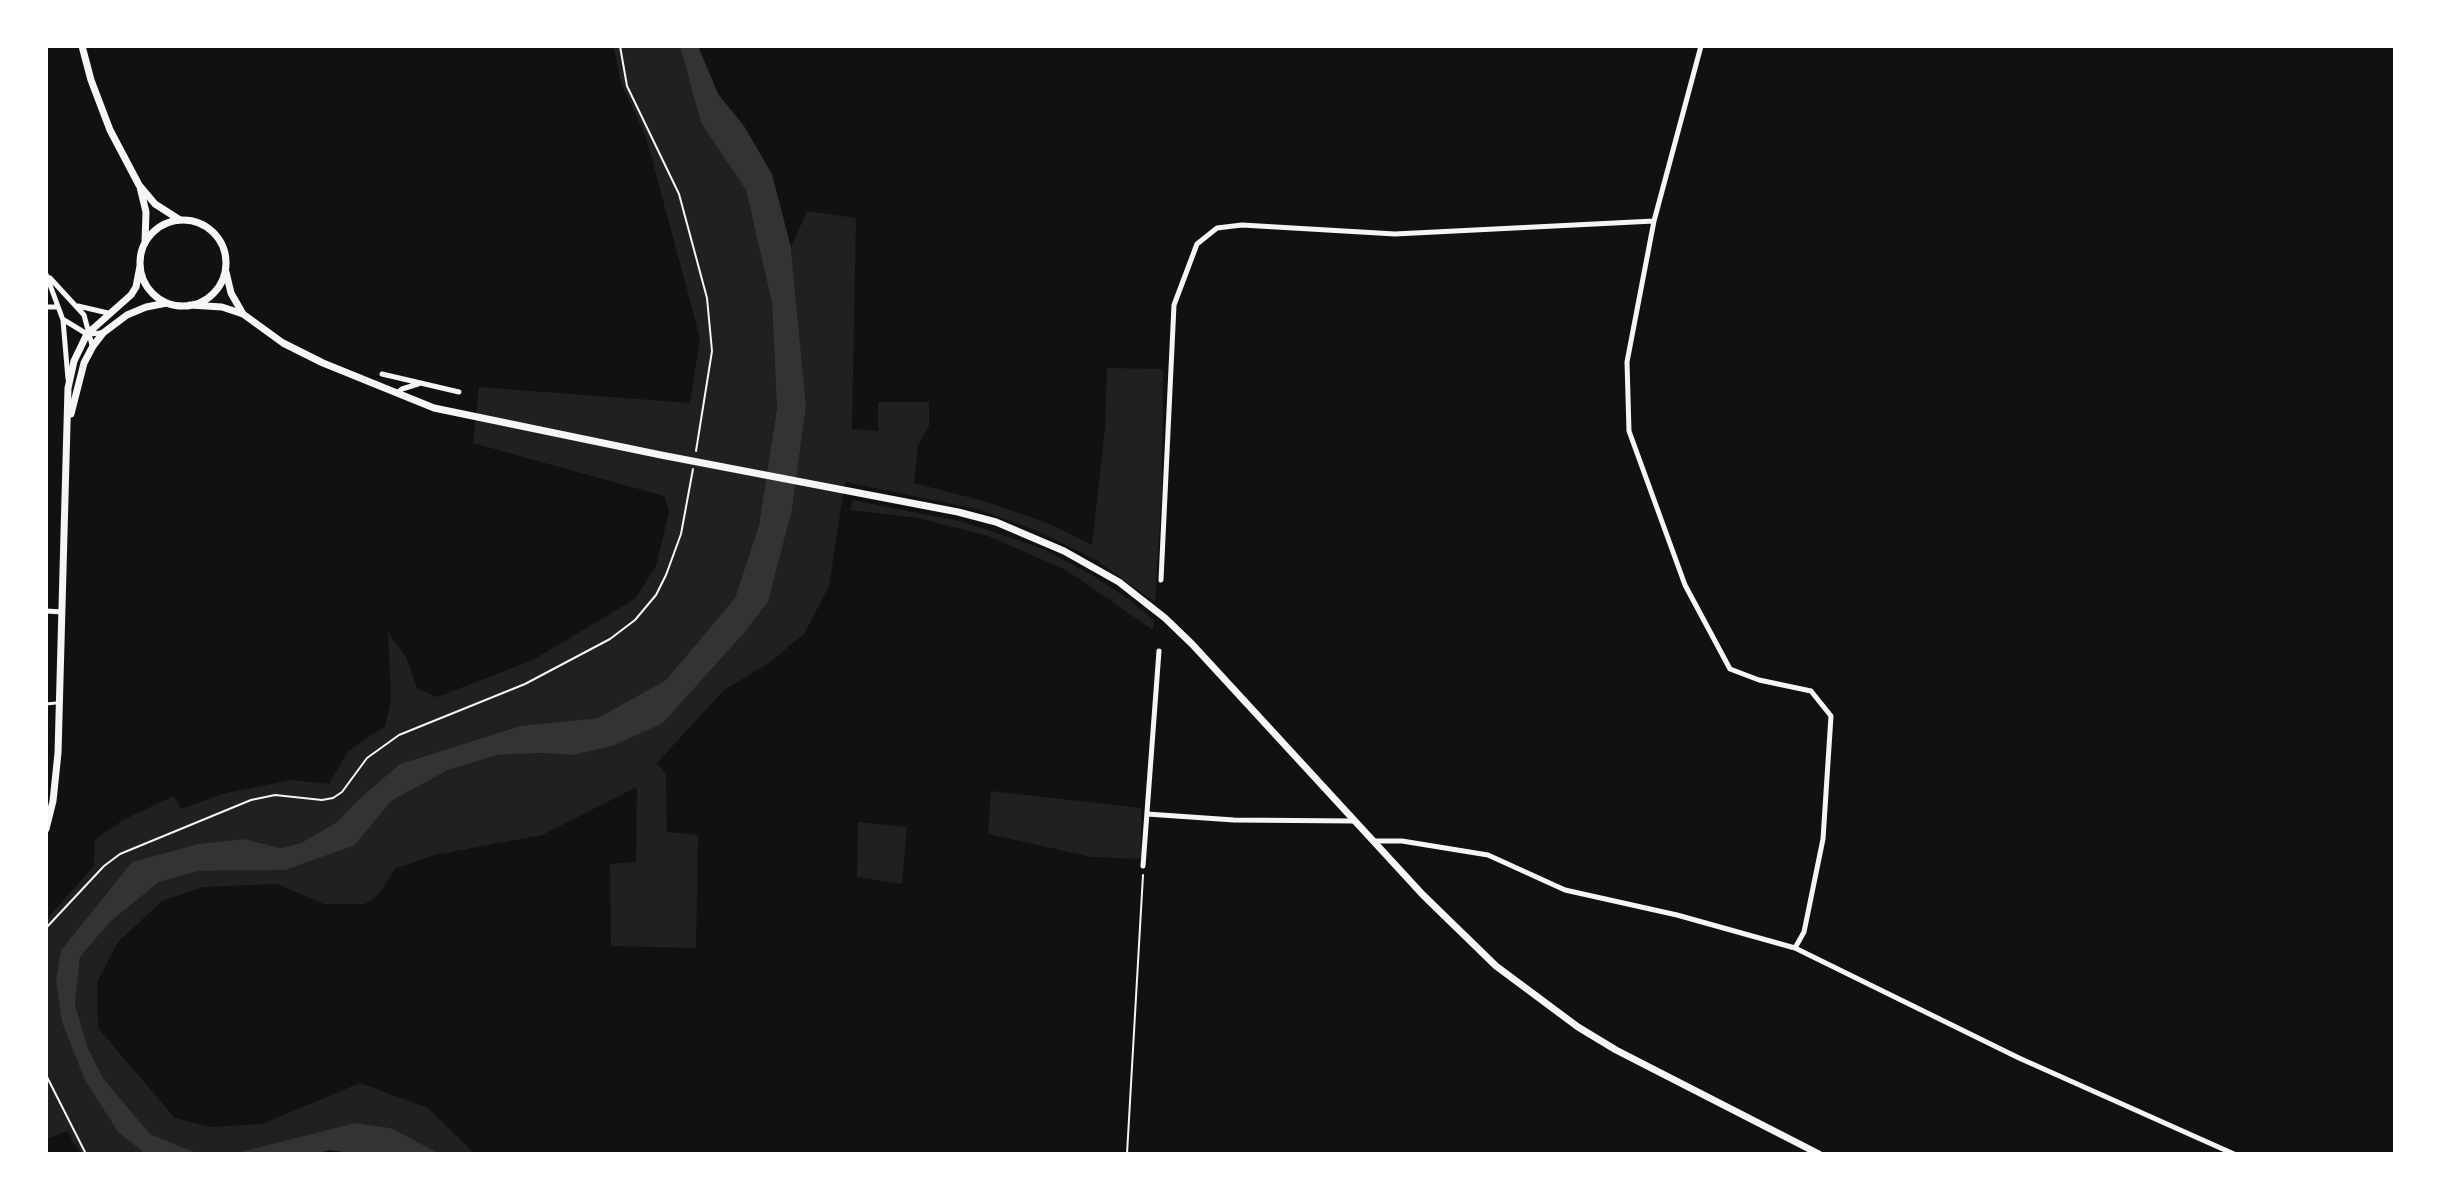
<!DOCTYPE html>
<style>
body{margin:0}
#map{position:relative;width:2441px;height:1200px;overflow:hidden;background:#111;font-family:"Nunito Sans",sans-serif}
canvas{display:block}
.frame{position:absolute;inset:0;border:48px solid #fff;pointer-events:none}
</style>
<div id="map">
<canvas width="2441" height="1200"></canvas>
<div class="frame"></div>
</div>
<script>
const c = document.querySelector('canvas').getContext('2d');
c.lineJoin = 'round';
function fill(path, color) { c.fillStyle = color; c.fill(path, 'evenodd'); }
const toPath = rows => new Path2D(rows.map(r => 'M' + r).join(''));
function strokePath(path, color, width, dash) { c.strokeStyle = color; c.lineWidth = width; c.lineCap = dash ? 'butt' : 'round'; c.setLineDash(dash || []); c.stroke(path); }
fill(toPath([
 [613,46,680,46,701,123,746,190,772,303,777,408,759,525,735,598,666,680,598,718,520,726,400,764,359,799,337,822,301,843,281,848,244,839,198,844,132,862,61,950,56,980,119,1133,146,1154,81,1154,67,1131,46,1139,46,920,94,866,95,840,123,820,174,796,181,809,226,793,292,780,329,784,348,751,385,726,391,700,388,632,406,657,417,688,437,697,533,660,635,599,656,566,669,512,664,496,473,443,479,387,690,403,700,338,646,137,621,83],
 [807,211,856,218,852,429,878,431,878,402,929,402,929,426,918,445,914,483,987,502,1050,524,1092,545,1105,429,1107,368,1163,369,1162,488,1155,602,1096,560,1040,532,977,509,845,482,829,586,804,634,770,662,723,691,657,763,666,775,667,832,698,835,696,948,611,946,610,864,636,862,637,787,542,835,434,855,395,869,378,895,365,904,324,904,277,884,203,887,162,901,118,942,97,982,98,1028,175,1118,210,1127,262,1124,360,1083,428,1108,475,1154,440,1154,391,1128,355,1123,237,1153,194,1152,150,1134,103,1078,88,1048,75,1005,80,957,111,921,159,882,198,871,286,870,355,845,391,801,448,770,498,755,542,753,572,755,663,723,744,633,768,602,792,510,806,406,791,248],
 [853,500,964,522,1041,548,1092,575,1128,599,1154,620,1153,630,1066,570,988,536,918,518,850,510],
 [991,791,1141,808,1141,859,1092,857,988,834],
 [858,822,907,827,902,884,857,877]
]), '#202020');
fill(toPath([
 [680,46,698,46,718,94,744,126,772,174,791,248,806,406,792,510,768,602,744,633,663,723,612,746,572,755,542,753,498,755,448,770,391,801,355,845,286,870,198,871,159,882,111,921,80,957,75,1005,88,1048,103,1078,150,1134,194,1152,236,1153,355,1123,391,1128,440,1154,355,1154,330,1150,316,1154,146,1154,119,1133,85,1080,62,1022,56,980,61,950,132,862,198,844,244,839,281,848,301,843,337,822,359,799,400,764,520,726,598,718,666,680,735,598,759,525,777,408,772,303,746,190,701,123]
]), '#333');
strokePath(toPath([
 [620,46,627,86,679,194,707,298,712,351,696,451],
 [46,928,104,866,120,854,251,800,275,795,322,800,333,798,342,792,367,758,399,735,525,684,610,639,635,620,656,595,666,575,681,534,693,469],
 [46,1075,86,1154],
 [1127,1154,1143,875]
]), '#f5f5f5', 2);
strokePath(toPath([
 [46,704,56,703]
]), '#f5f5f5', 3);
strokePath(toPath([
 [1701,46,1654,221,1627,362,1629,431,1685,585,1730,669,1759,680,1811,691,1831,716,1823,839,1804,932,1795,948],
 [46,274,63,320,68,379],
 [50,278,84,315,92,345],
 [78,306,108,313],
 [46,307,57,307],
 [64,320,87,334,102,333],
 [382,374,459,392],
 [397,393,402,389,418,384],
 [1161,580,1174,305,1197,244,1217,228,1242,225,1395,234,1654,221],
 [46,611,62,612],
 [1147,814,1234,820,1354,821],
 [1373,841,1402,841,1488,855,1565,890,1677,915,1795,948,2019,1058,2234,1154],
 [1143,866,1159,651]
]), '#f5f5f5', 5);
strokePath(toPath([
 [82,46,91,80,110,130,139,185,155,204,180,220],
 [140,187,146,212,145,242],
 '140 263a43 43 0 1 1 86 0a43 43 0 1 1-86 0Z',
 [226,272,231,293,243,314],
 [190,305,222,307,243,314,283,343,323,363,434,408,661,455,958,512,996,522,1064,551,1119,582,1165,618,1192,644,1423,895,1496,966,1578,1027,1616,1050,1819,1154],
 [71,414,84,363,93,346,103,333,127,315,146,307,167,303],
 [46,829,53,801,58,753,68,388,74,361,87,334,131,295,136,287,140,266]
]), '#f5f5f5', 7);
</script>
